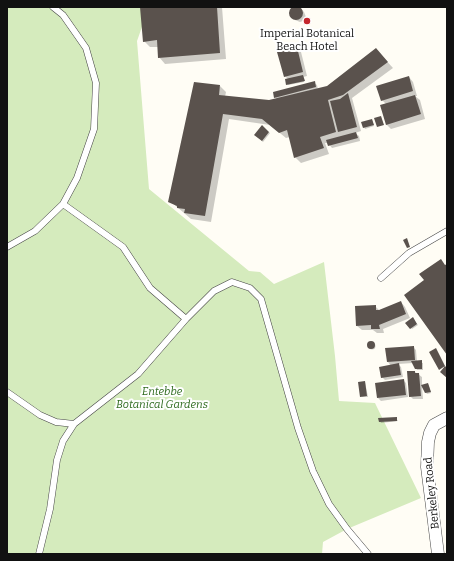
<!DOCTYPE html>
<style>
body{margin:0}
#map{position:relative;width:454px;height:561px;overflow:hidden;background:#fffdf5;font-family:Bitter,serif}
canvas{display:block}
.frame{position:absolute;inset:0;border:8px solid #111;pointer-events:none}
</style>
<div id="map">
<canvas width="454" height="561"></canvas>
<div class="frame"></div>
</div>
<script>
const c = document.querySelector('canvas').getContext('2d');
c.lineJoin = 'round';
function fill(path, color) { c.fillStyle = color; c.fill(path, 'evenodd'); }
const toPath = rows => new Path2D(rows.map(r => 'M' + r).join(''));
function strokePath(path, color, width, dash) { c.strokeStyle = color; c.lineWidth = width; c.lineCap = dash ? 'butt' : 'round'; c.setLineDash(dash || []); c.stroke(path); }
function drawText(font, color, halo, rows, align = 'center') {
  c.font = font + ' Bitter,serif'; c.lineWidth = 4; c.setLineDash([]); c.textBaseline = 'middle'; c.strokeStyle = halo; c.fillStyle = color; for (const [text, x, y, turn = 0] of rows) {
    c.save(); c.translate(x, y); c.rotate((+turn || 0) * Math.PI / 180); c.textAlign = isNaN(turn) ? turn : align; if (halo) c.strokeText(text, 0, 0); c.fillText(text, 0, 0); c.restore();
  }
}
fill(toPath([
 [7,7,149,7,137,41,149,189,249,271,260,272,274,284,324,262,335,356,339,401,375,403,421,498,347,529,323,542,322,554,7,554]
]), '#d5ebbd');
fill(toPath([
 [141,7,222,7,226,59,165,64,159,57,158,47,150,47,144,41],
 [293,7,300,8,304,12,306,17,303,21,300,22,295,20,292,17,290,11],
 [296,48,301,52,307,76,303,77,304,82,288,85,287,84,288,79,285,76],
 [382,56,393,68,352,98,361,131,355,133,359,136,360,141,332,148,328,143,325,143,329,154,301,163,295,157,290,137,286,138,270,125,229,119,211,222,191,219,170,201,220,86,226,92,225,97,269,101,277,99,275,97,314,83,317,85,318,90,328,87],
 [409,77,413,82,417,96,415,96,420,100,425,119,391,129,386,124,386,104,382,100],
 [372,120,374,126,365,129,362,122],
 [262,127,270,133,263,142,255,135],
 [401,302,405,307,410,318,383,329,384,333,377,333,373,330,362,330,357,326,375,306,380,311],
 [414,320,418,325,412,329,411,328],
 '368.5 346a3.5 3.5 0 1 1 7 0a3.5 3.5 0 1 1-7 0Z',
 [413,347,416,350,417,362,423,363,423,370,417,370,413,363,398,364,401,367,403,377,385,380,382,377,391,366,388,362],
 [415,372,422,377,422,386,428,384,429,386,431,393,427,394,422,387,423,399,413,399,410,396],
 [403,380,406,383,408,397,381,401,378,398],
 [365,382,368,397,362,397,361,396],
 [396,418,398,421,381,423,380,421]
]), '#0003');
fill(toPath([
 '289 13a7 7 0 1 1 14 0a7 7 0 1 1-14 0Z',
 [140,7,217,7,220,53,158,58,157,40,143,42],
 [297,47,303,72,284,77,277,52],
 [376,48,388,62,343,95,328,100,336,132,320,137,324,148,294,158,287,130,279,133,262,119,223,114,205,216,184,213,185,209,177,208,177,206,168,202,194,82,220,85,219,95,269,100,327,86],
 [303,75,305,81,286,85,285,79],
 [409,76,413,91,381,101,376,86],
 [315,81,316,87,274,98,273,92],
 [348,93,357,127,338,132,330,101,340,99],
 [415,95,421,114,386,125,380,105],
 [381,116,384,125,377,127,374,118],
 [372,119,374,125,363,128,361,122],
 [262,125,269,132,262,141,254,135],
 [356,132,358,138,328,146,326,140],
 [407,238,410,247,407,248,403,240],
 [441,259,445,265,447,264,447,355,404,295,424,280,419,274],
 [401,301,406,314,379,325,380,329,371,329,371,325,356,326,355,306,376,305,376,310,379,310],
 [413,317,417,324,410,329,405,323],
 '367 345a4 4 0 1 1 8 0a4 4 0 1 1-8 0Z',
 [414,346,415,360,387,362,385,348],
 [436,348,445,366,439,370,429,352],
 [422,360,422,369,415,369,411,361],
 [399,363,401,375,381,378,379,367],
 [445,366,447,368,447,378,440,372],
 [407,371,415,371,415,373,419,373,421,396,409,397],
 [404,379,406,395,377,398,375,383],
 [365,381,367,396,360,397,358,382],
 [428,383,431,392,425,393,421,385],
 [397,417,397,421,379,422,378,418]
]), '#5a524d');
const service = toPath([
 [63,204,123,247,150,288,186,319],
 [7,247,35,231,63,204,77,178,94,129,96,83,86,48,63,15,53,7],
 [381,278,409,253,447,231],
 [7,392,40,415,56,422,74,424,138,374,186,319,214,291,232,282,250,288,261,299,298,428,313,471,329,504,347,529,368,554],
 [39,554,50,509,57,460,63,441,74,424]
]);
const minor = toPath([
 [438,554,427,467,428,442,430,433,434,425,447,418]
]);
strokePath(service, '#444', 7);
strokePath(minor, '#444', 13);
strokePath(service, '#fff', 6);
strokePath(minor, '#fff', 12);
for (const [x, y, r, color] of [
 [307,21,4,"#c4262e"]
]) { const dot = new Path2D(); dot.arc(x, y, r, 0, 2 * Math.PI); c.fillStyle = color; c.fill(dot); strokePath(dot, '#fff', 1.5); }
drawText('11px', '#111', '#fff', [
 ["Imperial Botanical",307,34],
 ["Beach Hotel",307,47]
]);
drawText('italic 11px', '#2f6b1f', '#fff', [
 ["Entebbe",162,392],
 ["Botanical Gardens",162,405]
]);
drawText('11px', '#111', '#fff', [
 ["Berkeley Road",432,493,-96]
]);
</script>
